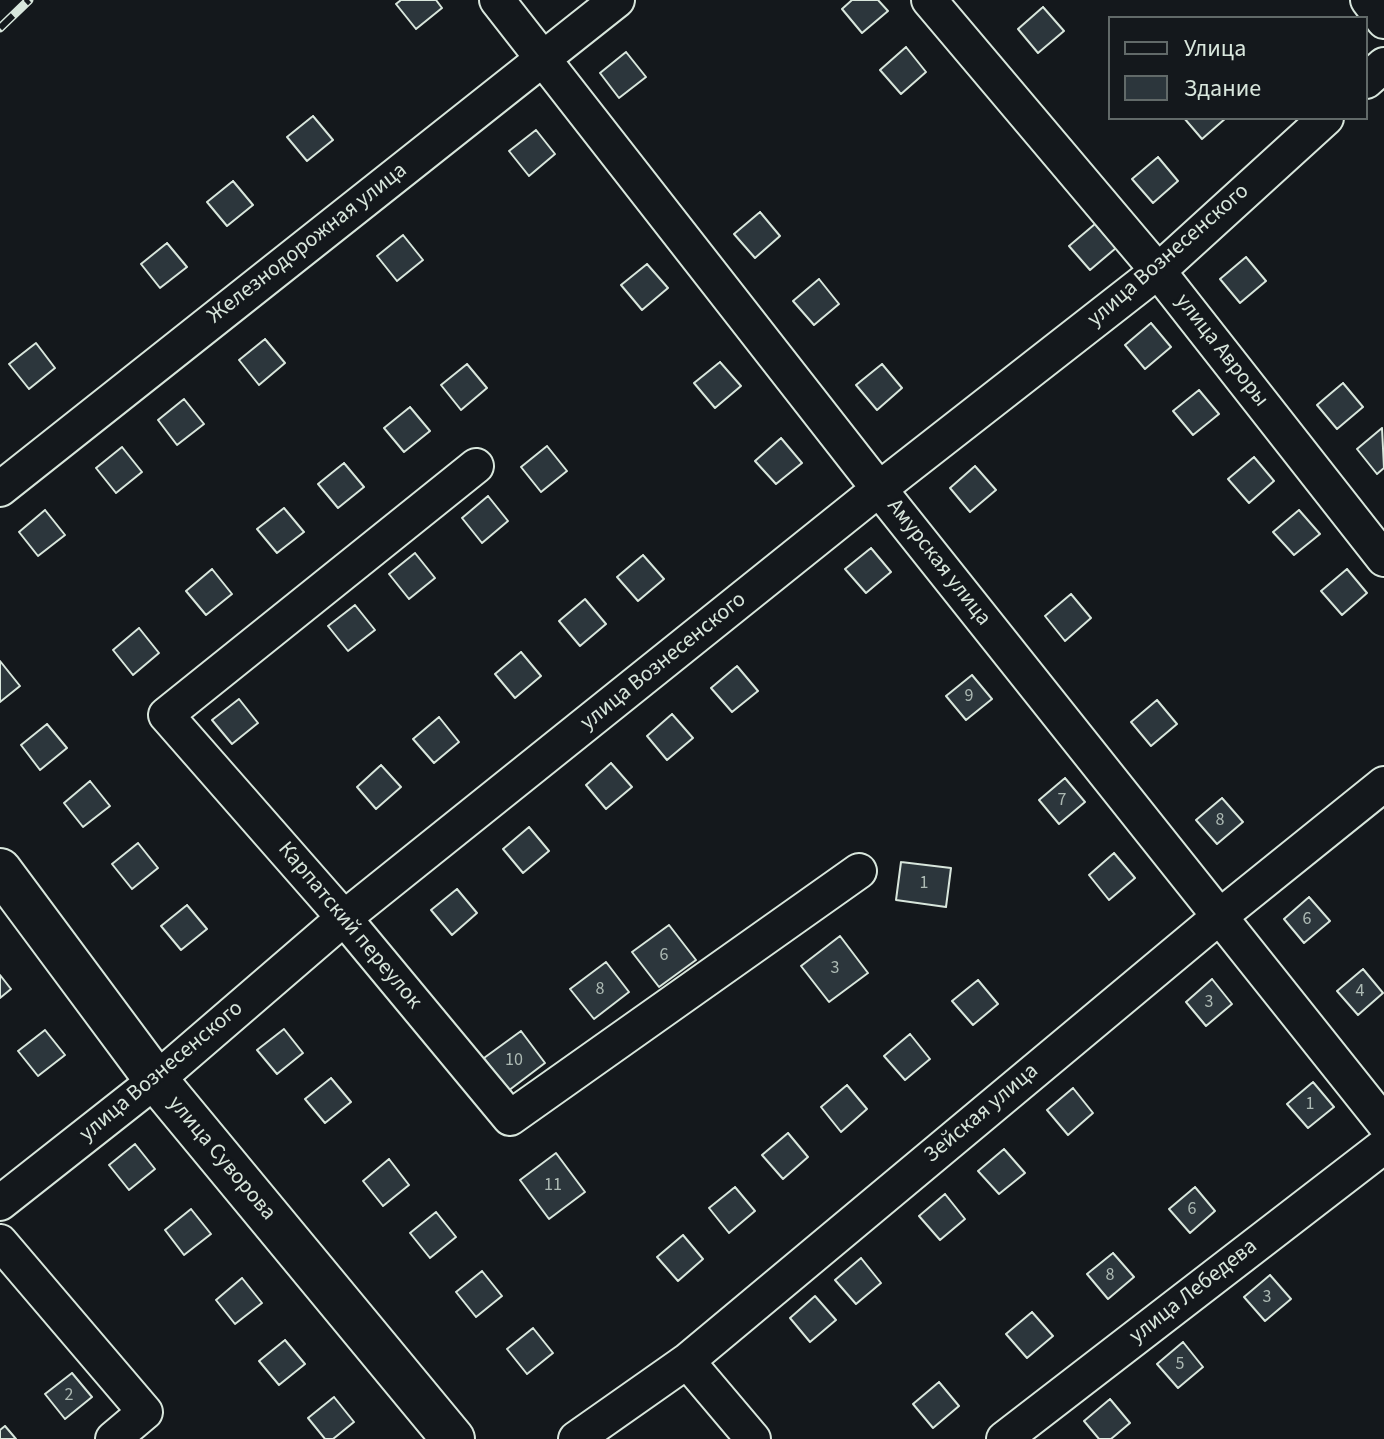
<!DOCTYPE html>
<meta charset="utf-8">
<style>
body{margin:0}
#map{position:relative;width:1384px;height:1439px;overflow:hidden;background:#14181c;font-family:"Source Sans 3",sans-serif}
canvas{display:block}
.legend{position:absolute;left:1108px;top:16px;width:260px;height:104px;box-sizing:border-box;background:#14181c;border:2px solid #626a69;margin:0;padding:10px 14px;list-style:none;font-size:24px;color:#d8e6dc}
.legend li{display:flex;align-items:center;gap:16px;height:40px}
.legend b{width:40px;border:2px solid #626a69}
</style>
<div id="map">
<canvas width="1384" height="1439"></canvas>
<ul class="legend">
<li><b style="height:10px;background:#14181c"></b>Улица</li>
<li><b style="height:22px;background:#2c363c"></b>Здание</li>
</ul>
</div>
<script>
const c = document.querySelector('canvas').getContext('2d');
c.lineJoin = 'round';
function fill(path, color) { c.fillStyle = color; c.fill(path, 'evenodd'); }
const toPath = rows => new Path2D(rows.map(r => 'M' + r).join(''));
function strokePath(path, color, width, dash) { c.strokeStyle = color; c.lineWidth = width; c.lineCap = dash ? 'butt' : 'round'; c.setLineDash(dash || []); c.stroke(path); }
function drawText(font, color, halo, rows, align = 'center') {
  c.font = font + ' "Source Sans 3",sans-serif'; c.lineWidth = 6; c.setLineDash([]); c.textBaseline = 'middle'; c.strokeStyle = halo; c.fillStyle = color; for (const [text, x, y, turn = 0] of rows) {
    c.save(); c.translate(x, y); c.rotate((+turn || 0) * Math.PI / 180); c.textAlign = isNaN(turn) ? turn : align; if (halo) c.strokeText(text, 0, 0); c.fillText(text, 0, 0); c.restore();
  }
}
const building = toPath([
 [401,0,436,0,442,8,416,29,396,4,401,0],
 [852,0,878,0,888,11,862,33,842,9,852,0],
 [1043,7,1064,31,1038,53,1018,29,1043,7],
 [906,47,926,72,901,94,880,70,906,47],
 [626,52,646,77,619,98,600,73,626,52],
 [313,116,333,140,307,161,287,137,313,116],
 [1184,118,1226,118,1202,139,1184,118],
 [536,130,555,154,529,176,509,151,536,130],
 [1158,157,1178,181,1153,203,1132,179,1158,157],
 [233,181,253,205,227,226,207,202,233,181],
 [760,212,780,236,755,258,734,234,760,212],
 [1095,224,1116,248,1090,270,1069,246,1095,224],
 [403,235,423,260,397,281,377,256,403,235],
 [167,243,187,267,160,288,141,264,167,243],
 [1246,257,1266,281,1240,303,1220,279,1246,257],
 [647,264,668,288,642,310,621,285,647,264],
 [819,279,839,304,814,325,793,301,819,279],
 [1151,323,1171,347,1145,369,1125,345,1151,323],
 [265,339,285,363,259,385,239,360,265,339],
 [36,343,55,368,29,389,9,364,36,343],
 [720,362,741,386,715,408,694,383,720,362],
 [467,364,487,388,461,410,441,385,467,364],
 [882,364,902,388,877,410,856,385,882,364],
 [1343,383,1363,407,1337,429,1317,405,1343,383],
 [1199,390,1219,414,1193,435,1173,411,1199,390],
 [184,399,204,424,177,445,158,420,184,399],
 [410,407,430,431,404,452,384,428,410,407],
 [1382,428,1384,468,1377,474,1357,449,1382,428],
 [781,438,802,463,776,484,755,461,781,438],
 [547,446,567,471,541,492,521,467,547,446],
 [122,447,142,472,116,493,96,468,122,447],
 [1254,457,1274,481,1249,503,1228,479,1254,457],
 [344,463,364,487,338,508,318,484,344,463],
 [975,466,996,490,970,512,950,488,975,466],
 [488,496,508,521,482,543,462,518,488,496],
 [284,508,304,532,277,553,257,529,284,508],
 [45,510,65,535,38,556,19,532,45,510],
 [1299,510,1320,534,1294,555,1273,532,1299,510],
 [871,548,891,572,866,593,845,569,871,548],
 [415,553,435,578,409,599,389,574,415,553],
 [643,555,664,579,638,601,617,577,643,555],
 [212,569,232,594,206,615,186,591,212,569],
 [1347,569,1367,593,1342,615,1321,591,1347,569],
 [1071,594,1091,618,1065,641,1045,616,1071,594],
 [585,599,606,624,580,646,559,621,585,599],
 [355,605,375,630,348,651,328,626,355,605],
 [139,628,159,653,133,675,113,650,139,628],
 [521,652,541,676,515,698,495,674,521,652],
 [0,661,20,686,0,702,0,661],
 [737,666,758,691,732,712,711,688,737,666],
 [972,675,992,699,966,720,946,696,972,675],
 [239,699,258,723,232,744,212,720,239,699],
 [1157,700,1177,724,1151,746,1131,722,1157,700],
 [672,714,693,738,667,760,647,736,672,714],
 [439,717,459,742,434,763,413,739,439,717],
 [47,724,67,748,40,770,21,745,47,724],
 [611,763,632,787,606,809,586,785,611,763],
 [381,765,401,787,376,809,357,787,381,765],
 [1065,778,1085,802,1059,824,1039,800,1065,778],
 [90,781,110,806,83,827,64,803,90,781],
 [1222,798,1243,822,1217,844,1196,820,1222,798],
 [529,827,549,851,523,873,503,849,529,827],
 [138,843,158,868,132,889,112,864,138,843],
 [1114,853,1135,878,1109,900,1089,875,1114,853],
 [901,862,951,868,946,907,896,900,901,862],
 [457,889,477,913,452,935,431,910,457,889],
 [1309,897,1330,921,1304,943,1284,919,1309,897],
 [187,905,207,929,181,950,161,926,187,905],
 [669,925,696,960,659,987,632,952,669,925],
 [840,936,868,973,829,1002,801,966,840,936],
 [606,962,629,992,594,1019,570,989,606,962],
 [1363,969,1383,993,1358,1015,1337,991,1363,969],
 [0,975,11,989,0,998,0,975],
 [1212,979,1232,1004,1206,1026,1186,1002,1212,979],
 [978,980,998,1004,973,1025,952,1001,978,980],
 [284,1029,303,1053,277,1074,257,1050,284,1029],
 [45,1030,65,1055,38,1076,18,1051,45,1030],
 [521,1031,545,1063,508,1091,484,1058,521,1031],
 [910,1034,930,1059,905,1080,884,1056,910,1034],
 [331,1078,351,1102,325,1123,305,1099,331,1078],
 [1313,1082,1334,1107,1308,1128,1287,1104,1313,1082],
 [847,1085,867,1109,841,1132,821,1107,847,1085],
 [1073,1088,1093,1113,1068,1135,1047,1110,1073,1088],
 [788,1133,808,1157,783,1179,762,1155,788,1133],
 [135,1144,155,1169,129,1190,109,1165,135,1144],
 [1004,1149,1025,1173,999,1194,978,1171,1004,1149],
 [556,1153,585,1192,549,1219,520,1180,556,1153],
 [389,1159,409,1185,383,1206,363,1181,389,1159],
 [735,1187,755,1211,729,1233,709,1208,735,1187],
 [1195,1187,1215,1211,1190,1233,1169,1209,1195,1187],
 [945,1194,965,1219,940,1240,919,1216,945,1194],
 [191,1209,211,1234,184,1255,165,1230,191,1209],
 [436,1212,456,1237,430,1258,410,1233,436,1212],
 [683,1235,703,1259,678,1281,657,1257,683,1235],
 [1113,1253,1134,1277,1108,1299,1087,1274,1113,1253],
 [861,1258,881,1283,856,1304,835,1280,861,1258],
 [482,1271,502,1296,476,1317,456,1292,482,1271],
 [1270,1275,1291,1299,1265,1321,1244,1297,1270,1275],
 [242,1278,262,1303,235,1324,216,1300,242,1278],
 [815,1296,836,1320,810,1342,790,1318,815,1296],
 [1032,1312,1053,1336,1027,1358,1006,1334,1032,1312],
 [533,1328,553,1353,527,1374,507,1349,533,1328],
 [285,1340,305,1364,279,1385,259,1361,285,1340],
 [1183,1342,1203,1367,1178,1388,1157,1364,1183,1342],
 [72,1373,92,1397,65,1419,45,1394,72,1373],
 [939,1382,959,1406,933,1428,913,1404,939,1382],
 [334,1397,354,1422,333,1439,325,1439,308,1418,334,1397],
 [1110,1399,1130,1423,1111,1439,1099,1439,1084,1421,1110,1399],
 [5,1426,16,1439,0,1439,0,1430,5,1426]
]);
fill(building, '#2c363c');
strokePath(building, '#d8e6dc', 2);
const minor = toPath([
 [497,0,879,489,1384,1123],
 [929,0,1158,271,1384,559],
 [1368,0,1384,21],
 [1366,81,1384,65],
 [476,466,166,715,344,918,510,1118,859,871],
 [0,489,617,0],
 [0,1203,156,1080,344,918,879,489,1158,271,1326,118],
 [0,1242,145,1412,113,1439],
 [687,1361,753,1439],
 [576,1439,687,1361,1219,917,1384,784],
 [1004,1439,1384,1146]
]);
const major = toPath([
 [0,870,156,1080,453,1439]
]);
strokePath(minor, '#d8e6dc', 38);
strokePath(major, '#d8e6dc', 46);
strokePath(minor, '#14181c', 34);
strokePath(major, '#14181c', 42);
const rail = toPath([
 [0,28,29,0]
]);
strokePath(rail, '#d8e6dc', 9);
strokePath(rail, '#14181c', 6, [18]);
drawText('18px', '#adbab4', null, [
 ["9",969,697],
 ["7",1062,801],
 ["8",1220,821],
 ["1",924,884],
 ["6",1307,920],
 ["6",664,956],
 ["3",835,969],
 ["8",600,990],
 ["4",1360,992],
 ["3",1209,1003],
 ["10",514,1061],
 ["1",1310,1105],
 ["11",553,1186],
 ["6",1192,1210],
 ["8",1110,1276],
 ["3",1267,1298],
 ["5",1180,1365],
 ["2",69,1396]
]);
drawText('22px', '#d8e6dc', '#14181c', [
 ["Железнодорожная улица",308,244,-38],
 ["улица Вознесенского",1169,256,-41],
 ["улица Авроры",1221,351,52],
 ["Амурская улица",938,563,52],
 ["улица Вознесенского",664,662,-39],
 ["Карпатский переулок",349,926,50],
 ["улица Вознесенского",162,1072,-40],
 ["Зейская улица",982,1114,-40],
 ["улица Суворова",221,1159,50],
 ["улица Лебедева",1194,1292,-38]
]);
</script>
